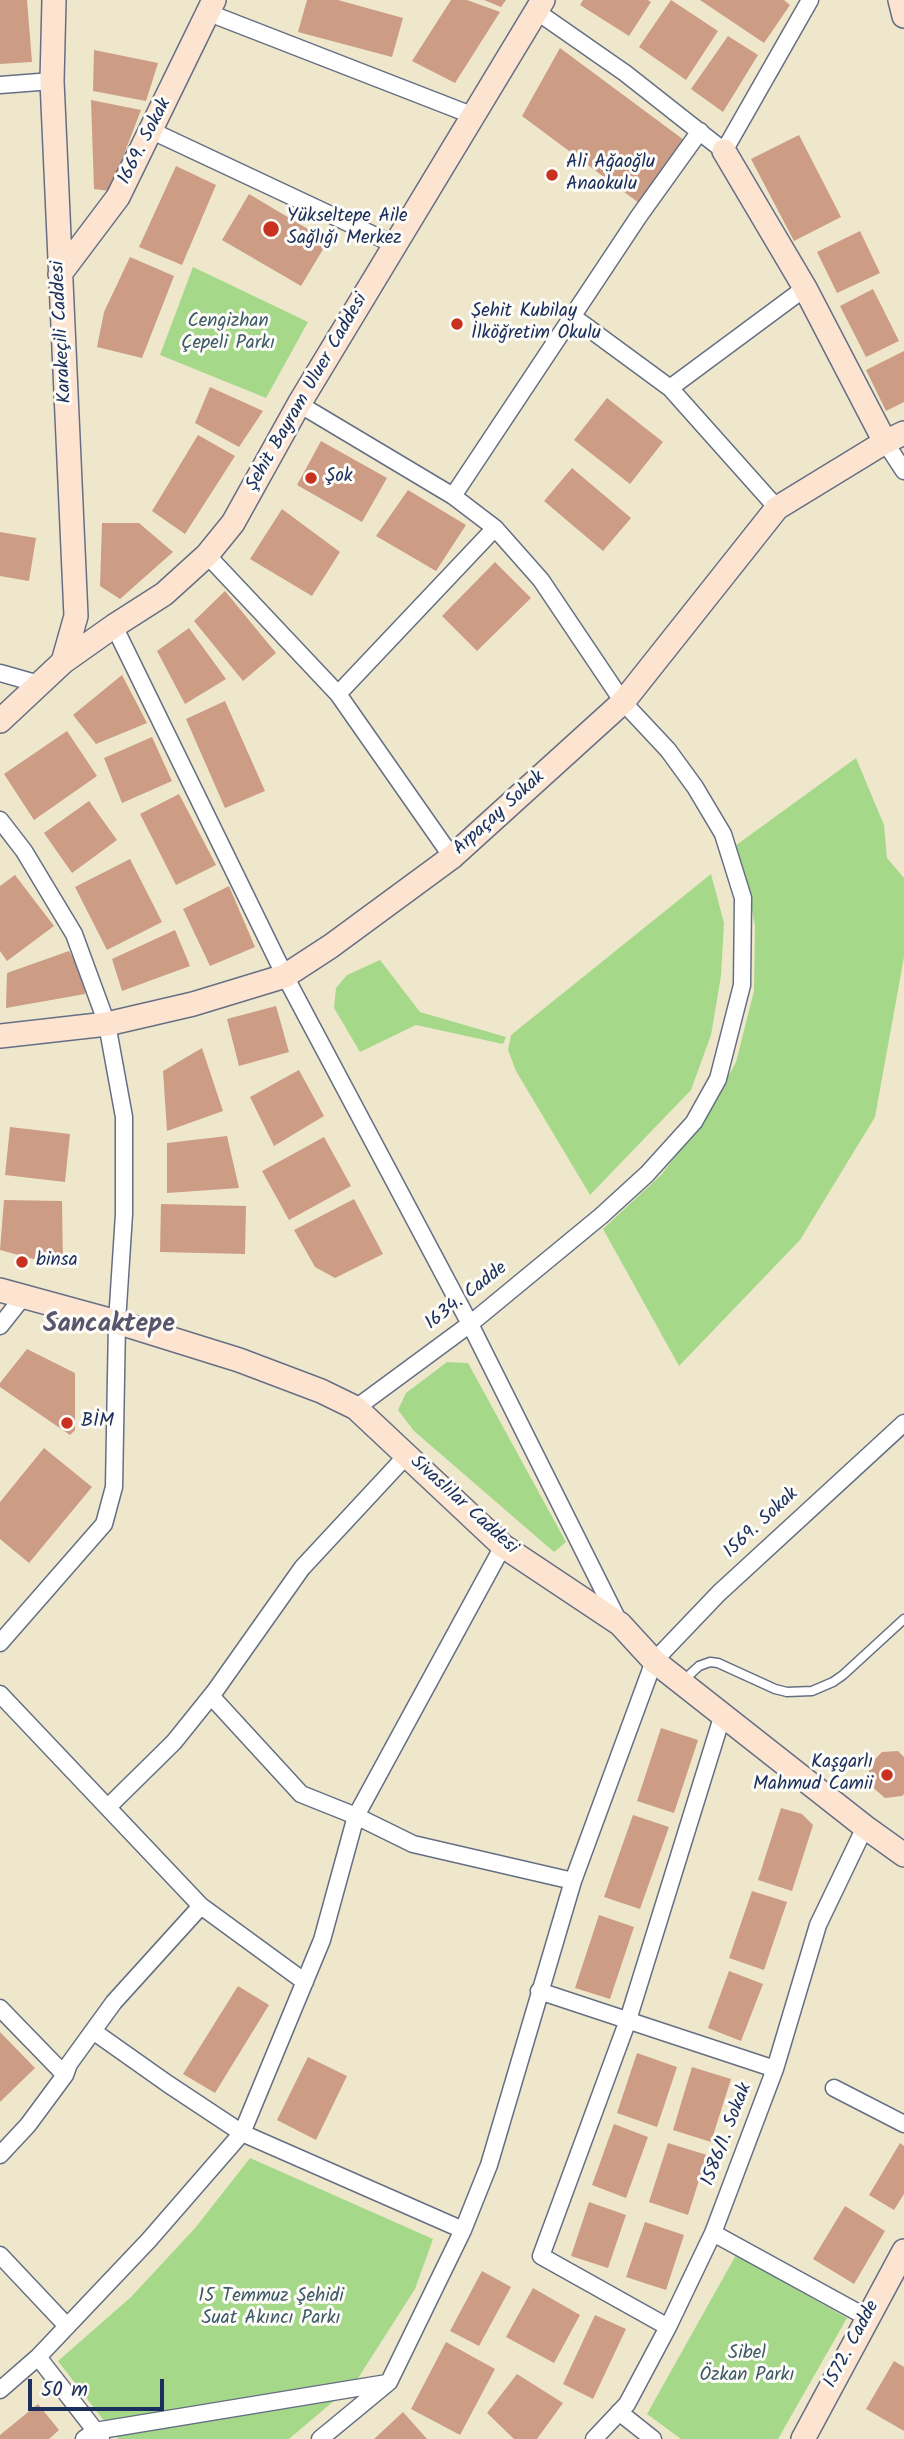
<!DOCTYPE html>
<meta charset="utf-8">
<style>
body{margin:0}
#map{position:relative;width:904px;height:2439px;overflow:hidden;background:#efe7cc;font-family:Kalam,sans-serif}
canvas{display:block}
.scale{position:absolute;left:28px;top:2379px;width:136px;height:32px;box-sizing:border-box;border:4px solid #1b2f5e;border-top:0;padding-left:9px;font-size:21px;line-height:24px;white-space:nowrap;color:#1b2f5e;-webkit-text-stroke:5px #fdfcf7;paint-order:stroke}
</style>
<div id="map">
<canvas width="904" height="2439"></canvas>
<div class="scale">50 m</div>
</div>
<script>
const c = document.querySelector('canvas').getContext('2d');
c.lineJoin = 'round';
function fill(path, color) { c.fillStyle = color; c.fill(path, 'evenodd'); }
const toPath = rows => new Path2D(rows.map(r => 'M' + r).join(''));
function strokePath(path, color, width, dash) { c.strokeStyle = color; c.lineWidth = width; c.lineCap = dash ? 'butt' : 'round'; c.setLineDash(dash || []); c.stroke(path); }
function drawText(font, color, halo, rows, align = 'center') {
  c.font = font + ' Kalam,sans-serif'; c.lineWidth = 6; c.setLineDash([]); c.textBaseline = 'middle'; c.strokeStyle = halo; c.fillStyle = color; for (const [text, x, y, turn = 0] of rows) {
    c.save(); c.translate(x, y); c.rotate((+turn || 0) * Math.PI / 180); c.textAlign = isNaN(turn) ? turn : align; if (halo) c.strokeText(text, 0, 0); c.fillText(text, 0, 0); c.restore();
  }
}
fill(toPath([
 [193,267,308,322,266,398,160,355],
 [856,758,884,825,887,858,904,878,904,957,875,1117,800,1240,679,1366,603,1229,662,1174,710,1110,736,1062,754,991,755,926,746,878,735,846],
 [711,874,724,923,721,976,711,1035,691,1090,590,1195,516,1071,508,1050,511,1035],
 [380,960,420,1012,506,1037,503,1044,416,1025,360,1052,334,1008,336,988,347,975],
 [447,1362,468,1363,566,1542,554,1552,414,1431,398,1410,406,1393],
 [250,2158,433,2239,415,2289,355,2383,289,2439,118,2439,58,2361,131,2297,196,2227],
 [736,2255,847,2318,778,2439,681,2439,647,2414]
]), '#a5d989');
fill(toPath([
 [0,0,27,0,32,62,0,64],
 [307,0,338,0,403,18,392,57,298,32],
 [451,0,467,0,500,12,455,83,412,61],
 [484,0,506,0,501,7],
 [583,0,648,0,651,2,629,36,580,5],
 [671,0,718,31,686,80,639,47],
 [700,0,784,0,790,5,764,43],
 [728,36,758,55,723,112,691,89],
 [560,48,688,143,639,203,522,116],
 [94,50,158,63,146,101,93,91],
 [91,100,141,110,110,191,94,189],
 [799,135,841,217,794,241,751,159],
 [176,166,216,185,182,265,139,247],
 [249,194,328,241,301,286,222,240],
 [860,231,880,273,837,293,817,252],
 [130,257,174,276,142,358,97,347,104,312],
 [873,289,899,341,866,357,840,306],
 [904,351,904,402,886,411,866,370],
 [210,387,263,411,239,447,195,423],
 [607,398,663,442,630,484,574,440],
 [198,435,235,456,185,534,152,511],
 [321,441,387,478,362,522,297,485],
 [572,468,631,518,603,551,544,501],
 [408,490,466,525,436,571,376,536],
 [282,509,340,552,312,596,250,559],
 [102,523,139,523,173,552,120,599,100,586],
 [0,532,36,538,29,581,0,576],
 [495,562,531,598,477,651,442,616],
 [225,591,276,653,243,681,194,621],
 [189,628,226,679,185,704,157,651],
 [122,675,147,723,96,744,73,715],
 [225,701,265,791,225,808,186,719],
 [67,731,97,776,34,820,4,774],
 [152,737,172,781,122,803,104,758],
 [179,794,216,865,176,885,140,814],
 [89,801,117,840,72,873,44,833],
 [130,859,162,922,107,950,75,887],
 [15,875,54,926,7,961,0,951,0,886],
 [229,886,255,947,210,966,183,909],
 [175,930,190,966,122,991,112,959],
 [69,951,84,977,85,994,6,1008,7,973],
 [276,1006,289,1052,239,1066,227,1019],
 [202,1048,223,1111,167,1131,163,1071],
 [299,1070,324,1116,274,1146,250,1097],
 [10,1127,70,1134,65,1182,5,1175],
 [227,1136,239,1188,167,1193,167,1143],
 [324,1137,351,1186,289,1220,262,1171],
 [354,1199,383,1254,335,1278,315,1267,294,1230],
 [4,1200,62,1201,63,1267,0,1250],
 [161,1204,246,1206,245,1254,160,1252],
 [27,1349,75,1373,75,1430,70,1435,0,1387,0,1383],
 [44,1448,92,1487,29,1563,0,1539,0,1502],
 [661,1728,698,1740,674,1813,637,1801],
 [898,1751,904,1757,904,1794,902,1796,885,1798,869,1784,869,1765,882,1752],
 [781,1808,802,1814,813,1825,792,1891,758,1880],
 [633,1815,669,1827,640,1909,604,1897],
 [752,1891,787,1902,764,1970,729,1958],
 [599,1915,634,1927,610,1999,575,1988],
 [729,1971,763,1984,741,2041,708,2028],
 [238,1986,269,2005,215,2093,183,2074],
 [0,2032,35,2068,0,2102],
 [637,2053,677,2067,657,2127,617,2113],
 [308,2057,347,2076,316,2140,277,2120],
 [692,2067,731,2079,711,2142,673,2130],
 [614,2124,648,2137,626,2198,592,2185],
 [668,2143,707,2155,688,2215,649,2202],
 [900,2143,904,2146,904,2194,894,2210,869,2195],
 [589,2202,626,2215,608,2268,571,2256],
 [845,2206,885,2231,854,2284,813,2259],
 [645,2222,684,2235,666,2290,626,2277],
 [482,2271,511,2287,479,2346,450,2331],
 [533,2288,580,2315,554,2363,506,2337],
 [595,2315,626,2329,593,2399,563,2384],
 [446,2342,495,2369,460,2435,411,2409],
 [894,2361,904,2367,904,2431,866,2409],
 [517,2374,563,2403,537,2439,514,2439,487,2413],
 [38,2404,59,2430,49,2439,0,2439,0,2435],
 [403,2412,427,2439,374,2439]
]), '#cc9c85');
const lane = toPath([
 [684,1680,699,1666,710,1662,718,1663,775,1689,787,1692,812,1691,833,1682,843,1675,904,1619]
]);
const street = toPath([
 [536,11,625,73,724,151,810,0],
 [209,13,474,116],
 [0,85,52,81],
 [152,131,395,245],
 [572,316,670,388,777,508],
 [670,388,805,288],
 [299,404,453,496,495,528,541,580,623,702,668,750,695,787,723,834,743,898,742,985,718,1079,694,1122,647,1174,601,1216,470,1324,356,1408],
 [885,442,904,471],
 [453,496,639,216,700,131],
 [207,555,338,694,452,857],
 [114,626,285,976,470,1324,619,1622],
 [0,673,39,684],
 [338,694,495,528],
 [0,820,24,851,74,934,107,1024,124,1117,124,1214,117,1322,114,1487,104,1524,0,1643],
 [0,1326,23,1297],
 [0,1694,201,1906,305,1982],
 [211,1696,301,1794,356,1816,413,1844,573,1881],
 [108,1807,174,1742,215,1691,302,1568,407,1455],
 [539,1991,775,2069],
 [0,2008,65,2075],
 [93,2031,168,2084,242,2133,463,2230],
 [834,2088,904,2124],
 [0,2155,28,2125,65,2075,69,2064,114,2002,201,1906],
 [713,2233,868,2318],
 [0,2255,66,2325],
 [668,2327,541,2256,628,2020,723,1714],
 [38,2357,101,2438],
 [0,2390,38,2357,149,2240,242,2133,322,1940,356,1816,503,1546],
 [619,2412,653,2439],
 [84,2439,95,2431,387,2383],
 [320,2439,389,2382,463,2230,489,2165,573,1881,654,1661,719,1593,904,1423],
 [594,2439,627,2404,668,2327,713,2233,775,2069,818,1925,865,1827]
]);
const secondary = toPath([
 [54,0,52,81,76,616,63,662],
 [900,0,904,16],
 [724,151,805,288,885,442],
 [60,274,118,197,214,0],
 [0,721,63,662,114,626,164,594,207,555,233,523,299,404,543,0],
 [0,1036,107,1024,193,1004,285,976,331,946,452,857,623,702,777,508,885,442,904,433],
 [0,1290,117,1322,239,1360,321,1391,356,1408,503,1546,620,1624,654,1661,865,1827,904,1855],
 [803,2439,904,2251]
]);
strokePath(lane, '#656f84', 11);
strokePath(street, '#656f84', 19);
strokePath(secondary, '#656f84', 26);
strokePath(lane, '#fff', 8);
strokePath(street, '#fff', 16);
strokePath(secondary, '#fde4d1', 23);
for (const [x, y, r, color] of [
 [552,175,7,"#c8321e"],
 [271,229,9,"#c8321e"],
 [457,324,7,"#c8321e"],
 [311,478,7,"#c8321e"],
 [22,1262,7,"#c8321e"],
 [67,1423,7,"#c8321e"],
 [887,1775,7,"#c8321e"]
]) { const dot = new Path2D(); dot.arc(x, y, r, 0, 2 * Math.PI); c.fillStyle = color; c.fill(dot); strokePath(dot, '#fdfcf7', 2.5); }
drawText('19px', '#1b2f5e', '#fdfcf7', [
 ["1669. Sokak",146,142,-63],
 ["Karakeçili Caddesi",63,332,-93],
 ["Şehit Bayram Uluer Caddesi",308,393,-60],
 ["Arpaçay Sokak",500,814,-42],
 ["1634. Cadde",467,1297,-38],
 ["Sivaslılar Caddesi",463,1506,42],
 ["1569. Sokak",762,1524,-43],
 ["1586/1. Sokak",728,2135,-69],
 ["1572. Cadde",853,2345,-62]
]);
drawText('19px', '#1b2f5e', '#fdfcf7', [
 ["Ali Ağaoğlu",566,164],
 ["Anaokulu",566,186],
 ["Yükseltepe Aile",287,218],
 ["Sağlığı Merkez",287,240],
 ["Şehit Kubilay",471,313],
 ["İlköğretim Okulu",471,335],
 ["Şok",325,478],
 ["binsa",36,1262],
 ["BİM",81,1423],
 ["Kaşgarlı",873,1764,"right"],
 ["Mahmud Camii",873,1786,"right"]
], 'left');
drawText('19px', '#3e5a69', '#fdfcf7', [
 ["Cengizhan",228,323],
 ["Çepeli Parkı",228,345],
 ["15 Temmuz Şehidi",271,2298],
 ["Suat Akıncı Parkı",271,2320],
 ["Sibel",747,2355],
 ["Özkan Parkı",747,2377]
]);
drawText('bold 26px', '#59556c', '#fdfcf7', [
 ["Sancaktepe",109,1327]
]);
</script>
